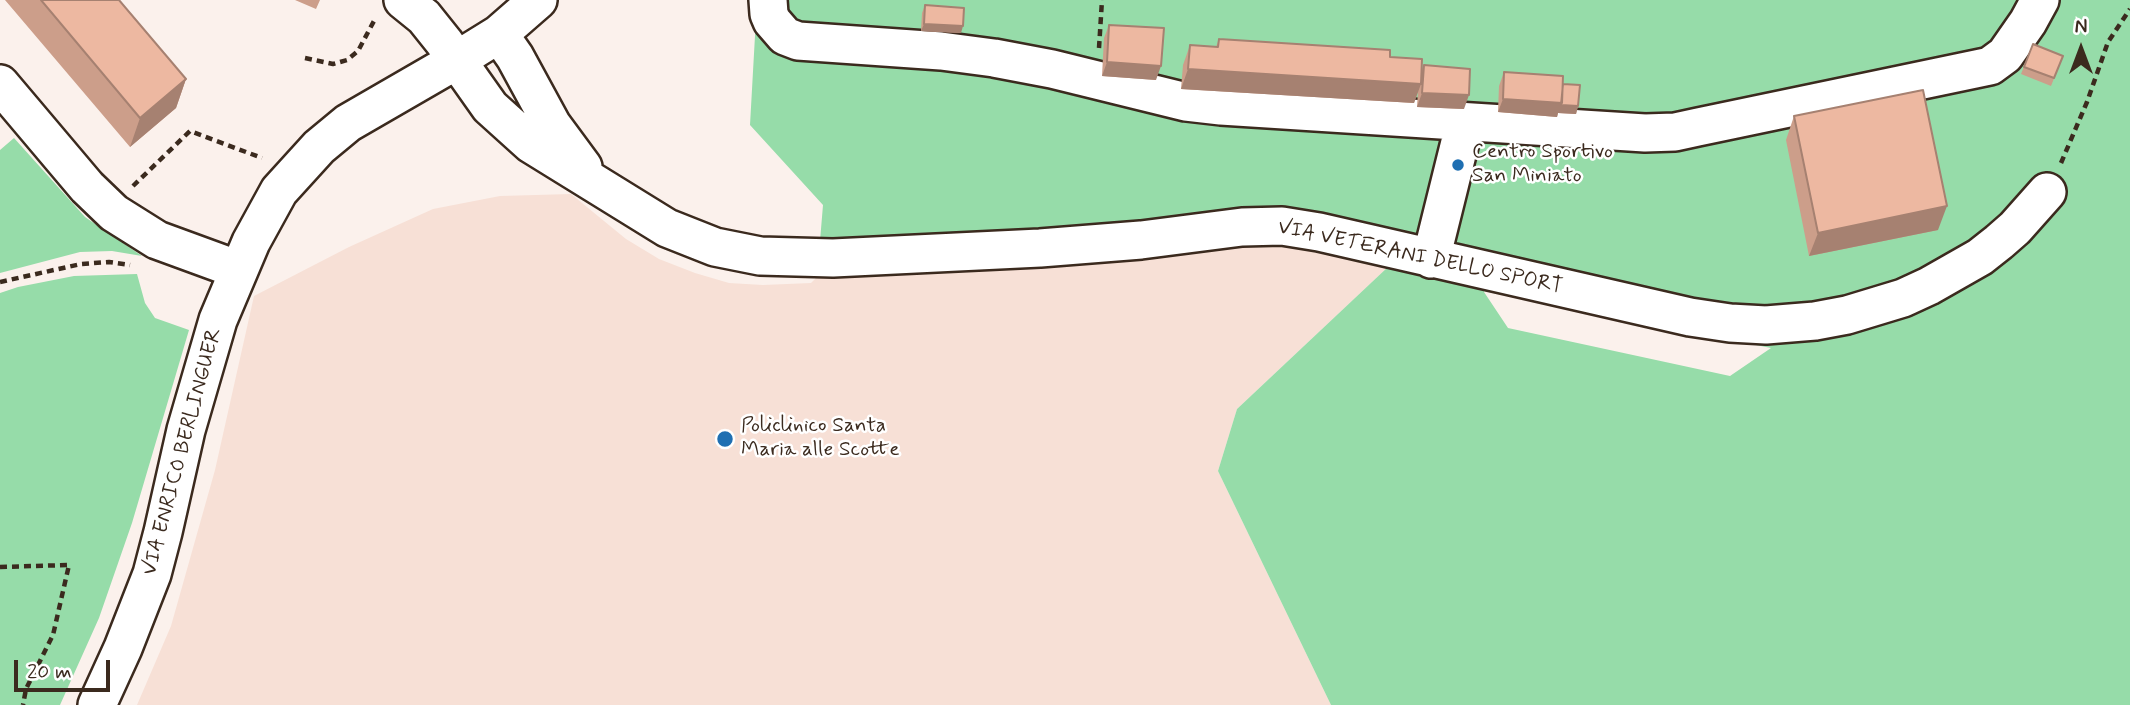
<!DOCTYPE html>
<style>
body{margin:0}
#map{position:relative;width:2130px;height:705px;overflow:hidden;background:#fbf1ec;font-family:Mynerve,sans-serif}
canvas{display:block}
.north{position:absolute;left:2046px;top:14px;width:70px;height:70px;-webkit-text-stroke:5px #fff;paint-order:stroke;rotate:0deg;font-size:19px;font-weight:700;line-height:28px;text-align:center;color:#3b2a1e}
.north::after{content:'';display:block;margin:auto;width:24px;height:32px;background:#3b2a1e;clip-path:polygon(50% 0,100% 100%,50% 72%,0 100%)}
.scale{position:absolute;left:14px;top:660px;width:96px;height:32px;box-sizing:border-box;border:4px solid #3b2a1e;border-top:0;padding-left:9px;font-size:21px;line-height:24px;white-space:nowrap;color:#3b2a1e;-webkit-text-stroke:5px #fff;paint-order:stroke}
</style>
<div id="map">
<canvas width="2130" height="705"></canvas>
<div class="north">N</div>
<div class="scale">20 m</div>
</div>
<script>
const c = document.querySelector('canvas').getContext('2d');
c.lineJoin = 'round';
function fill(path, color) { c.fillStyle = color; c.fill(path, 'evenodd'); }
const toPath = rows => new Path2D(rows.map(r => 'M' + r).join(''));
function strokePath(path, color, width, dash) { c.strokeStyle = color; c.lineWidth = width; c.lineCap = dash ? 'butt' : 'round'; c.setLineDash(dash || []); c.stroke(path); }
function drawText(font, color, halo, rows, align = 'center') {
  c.font = font + ' Mynerve,sans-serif'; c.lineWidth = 5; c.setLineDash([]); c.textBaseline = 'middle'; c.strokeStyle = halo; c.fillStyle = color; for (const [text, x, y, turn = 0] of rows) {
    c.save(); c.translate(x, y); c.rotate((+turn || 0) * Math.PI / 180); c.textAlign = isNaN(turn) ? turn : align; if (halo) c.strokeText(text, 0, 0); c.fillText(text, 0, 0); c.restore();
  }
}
fill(toPath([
 [571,194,626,239,659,259,695,273,729,283,763,285,811,283,817,277,1003,267,1279,243,1311,246,1389,266,1237,409,1218,471,1331,705,137,705,171,626,215,470,254,296,349,247,433,209,500,196]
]), '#f7e0d6');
fill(toPath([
 [757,0,2130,0,2130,705,1331,705,1218,471,1237,409,1389,266,1311,246,1279,243,1003,268,817,277,823,205,750,125],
 [1484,292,1484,291,1771,348,1730,376,1508,328],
 [14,138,85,217,142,256,112,251,80,252,0,273,0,150],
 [137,274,145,303,155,318,189,330,132,523,99,618,60,705,0,705,0,293,18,287,74,276]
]), '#96dca9');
const minor = toPath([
 [403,0,424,17,444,42,490,107,531,144,667,228,715,247,760,256,833,258,1040,248,1141,240,1242,227,1282,226,1319,232,1690,317,1730,323,1766,325,1815,321,1847,315,1903,298,1929,286,1980,257,1999,242,2015,228,2047,192],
 [768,0,769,14,772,21,785,36,798,41,941,51,994,58,1052,69,1186,102,1221,106,1645,133,1675,132,1698,127,1990,66,2005,55,2028,22,2040,0],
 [499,34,515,57,552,125,583,167],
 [0,84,87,187,114,213,157,240,239,270],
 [1431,259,1465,122],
 [97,705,123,648,152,574,163,532,186,430,218,320,251,242,279,191,319,147,348,123,457,60,499,34,538,0]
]);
strokePath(minor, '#3b2a1e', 42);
strokePath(toPath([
 [1099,48,1102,0],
 [305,58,333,64,347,60,358,51,375,19],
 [2061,163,2087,102,2108,42,2130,9],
 [133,186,190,131,262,158],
 [0,282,81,264,109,262,130,265],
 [0,567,69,565,53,635,26,689,23,705]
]), '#3b2a1e', 4.5, [7, 5]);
strokePath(minor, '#fff', 37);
fill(toPath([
 [5,0,119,0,186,79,176,108,130,147],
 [295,0,320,0,316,9],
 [925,5,961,33,921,31,922,13],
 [1109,25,1156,80,1102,76,1104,38],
 [1219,39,1390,57,1421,72,1424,65,1464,109,1417,107,1418,91,1414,103,1181,89,1183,65,1190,45,1216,47],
 [2033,44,2063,56,2051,86,2021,74],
 [1504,72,1563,84,1578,106,1576,114,1558,113,1557,117,1498,112,1499,86],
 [1794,116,1938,230,1809,256,1786,140]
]), '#cc9e8a');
fill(toPath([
 [924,24,963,26,961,33,921,31],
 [1107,62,1161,66,1156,80,1102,76],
 [1188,69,1421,84,1414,103,1181,89],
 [186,79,176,108,130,147,140,118],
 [1422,93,1469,95,1464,109,1417,107],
 [1503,99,1562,103,1578,106,1576,114,1558,113,1557,117,1498,112],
 [1947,206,1938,230,1809,256,1818,233]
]), '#a68171');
const building = toPath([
 [41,0,119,0,186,79,140,118,41,0],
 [925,5,964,8,963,26,924,24,925,5],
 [1109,25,1164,28,1161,66,1107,62,1109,25],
 [1219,39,1390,50,1390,57,1422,59,1421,84,1188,69,1190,45,1218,47,1219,39],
 [2033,44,2063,56,2054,78,2024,67,2033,44],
 [1424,65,1470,69,1469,95,1422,93,1424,65],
 [1504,72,1563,76,1562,103,1503,99,1504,72],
 [1563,84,1580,85,1578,106,1561,105,1563,84],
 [1923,90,1947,206,1818,233,1794,116,1923,90]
]);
fill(building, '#edb8a1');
strokePath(building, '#a68171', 2);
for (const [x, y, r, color] of [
 [1458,165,7,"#1f6fb2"],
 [725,439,9,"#1f6fb2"]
]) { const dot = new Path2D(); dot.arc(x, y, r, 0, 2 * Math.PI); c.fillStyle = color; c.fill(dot); strokePath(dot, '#fff', 2.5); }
drawText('21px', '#3b2a1e', '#fff', [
 ["Centro Sportivo",1472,153],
 ["San Miniato",1472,177],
 ["Policlinico Santa",741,427],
 ["Maria alle Scotte",741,451]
], 'left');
drawText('21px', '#3b2a1e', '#fff', [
 ["VIA VETERANI DELLO SPORT",1420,258,12],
 ["VIA ENRICO BERLINGUER",183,452,-75]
]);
</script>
